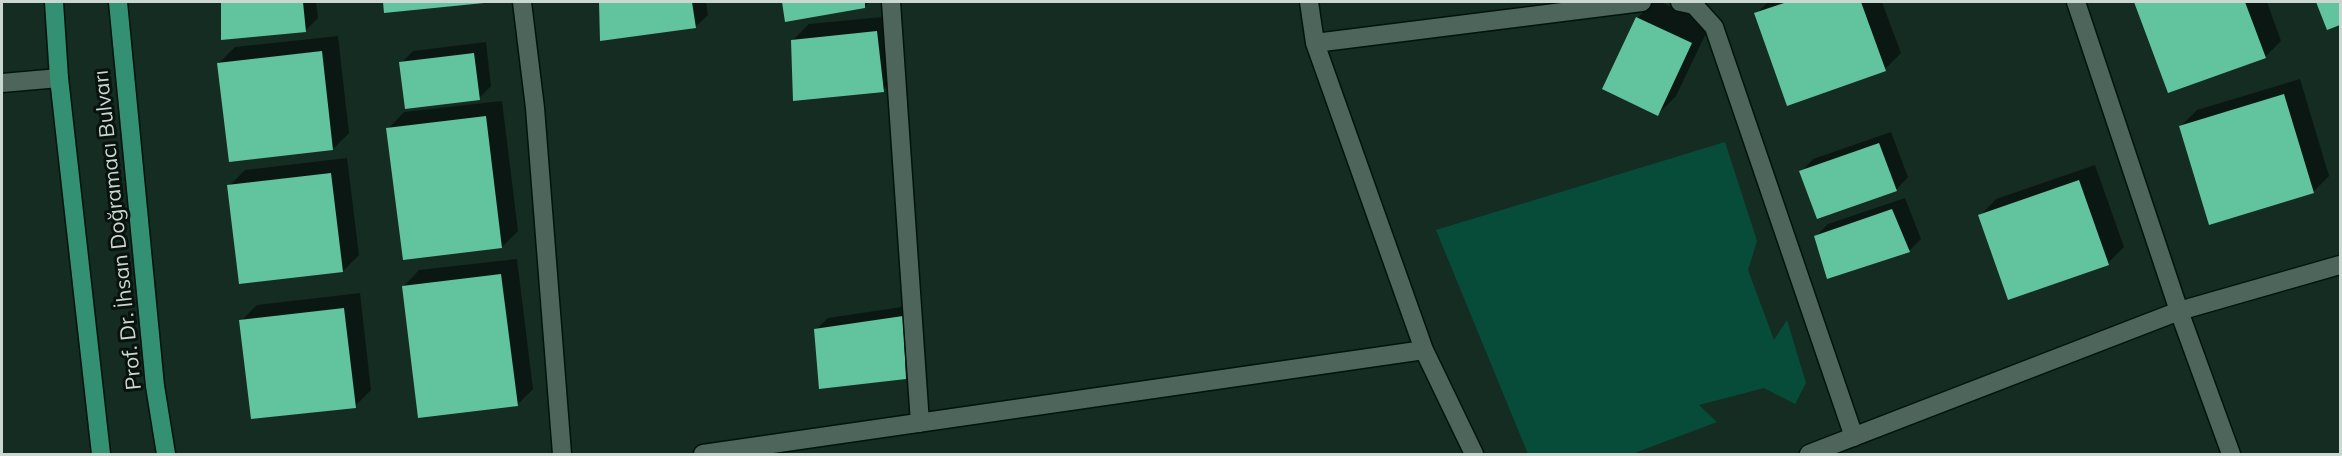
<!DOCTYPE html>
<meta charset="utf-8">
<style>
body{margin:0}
#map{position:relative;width:2342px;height:456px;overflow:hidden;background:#152c23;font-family:Mulish,sans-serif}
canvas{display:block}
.frame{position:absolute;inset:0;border:3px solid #cbd8d2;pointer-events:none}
</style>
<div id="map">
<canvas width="2342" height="456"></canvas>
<div class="frame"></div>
</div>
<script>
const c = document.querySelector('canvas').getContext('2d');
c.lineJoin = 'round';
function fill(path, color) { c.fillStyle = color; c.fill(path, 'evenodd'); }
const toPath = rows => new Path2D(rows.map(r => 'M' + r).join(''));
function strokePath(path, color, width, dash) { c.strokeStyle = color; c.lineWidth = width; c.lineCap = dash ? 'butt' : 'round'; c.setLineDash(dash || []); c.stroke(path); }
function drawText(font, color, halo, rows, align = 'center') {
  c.font = font + ' Mulish,sans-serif'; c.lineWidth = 6; c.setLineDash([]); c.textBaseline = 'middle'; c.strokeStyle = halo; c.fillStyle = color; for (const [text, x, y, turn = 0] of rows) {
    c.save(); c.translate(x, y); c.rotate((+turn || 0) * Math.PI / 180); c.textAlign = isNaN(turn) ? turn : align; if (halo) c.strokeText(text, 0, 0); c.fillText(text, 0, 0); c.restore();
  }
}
fill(toPath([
 [1725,142,1757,241,1748,270,1774,340,1787,320,1806,383,1795,404,1764,388,1699,405,1717,422,1632,454,1528,454,1436,230]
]), '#074c38');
fill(toPath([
 [222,2,316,2,318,18,306,30,223,39],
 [385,2,481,2,386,11],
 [601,2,706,2,708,15,695,27,602,39],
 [784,2,869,2,864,7,786,21],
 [1654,2,1661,2,1710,25,1676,96,1658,114,1604,89,1638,17],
 [1768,2,1882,2,1901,53,1885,69,1756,14],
 [2136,2,2267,2,2281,41,2265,57,2169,92],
 [2317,2,2340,2,2340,23,2328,28],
 [893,16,899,74,883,90,793,40,809,24],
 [338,36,349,133,333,149,219,63,235,47],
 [486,42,491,86,479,98,401,63,413,51],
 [2300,79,2329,176,2313,192,2181,126,2197,110],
 [502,101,518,231,502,247,388,129,404,112],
 [1891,132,1908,177,1896,190,1801,172,1813,159],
 [347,158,359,255,343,271,229,186,245,170],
 [2095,165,2124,247,2108,263,1980,216,1996,199],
 [1905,198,1921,239,1909,251,1816,236,1828,224],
 [517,259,533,389,517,405,403,287,419,270],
 [360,293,371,390,355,406,241,321,257,305],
 [915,305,918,365,905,378,815,330,828,318]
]), '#0007');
fill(toPath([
 [221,2,303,2,306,32,221,40],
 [383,2,484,2,484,3,384,13],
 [599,2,692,2,696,28,600,41],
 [782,2,865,2,865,8,785,22],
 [1787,2,1861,2,1886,71,1787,106,1754,13],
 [2134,2,2245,2,2266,58,2168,93],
 [2316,2,2340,2,2340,25,2327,30],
 [1636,17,1692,43,1658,116,1602,89],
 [877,31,884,92,793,101,791,40],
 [322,51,333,150,229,162,217,63],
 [474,53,480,100,405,109,399,62],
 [2284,94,2314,193,2209,225,2179,126],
 [486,116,502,248,403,260,386,128],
 [1879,143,1897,191,1817,219,1799,171],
 [331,173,343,272,239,284,227,185],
 [2079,180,2109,265,2008,300,1978,215],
 [1892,209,1910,252,1827,279,1814,236],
 [501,274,518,406,418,418,402,286],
 [344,308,356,408,251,419,239,320],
 [903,316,906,379,819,389,814,329]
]), '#61c49f');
const street = toPath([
 [522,2,535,108,562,454],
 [891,2,920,423],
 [1309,2,1315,43,1424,350,1474,454],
 [1680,2,1694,5,1714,27,1854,437],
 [2076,2,2179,311,2231,454],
 [1315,43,1642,2],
 [2,83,59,78],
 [703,454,1424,350],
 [1809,454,2179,311,2340,265]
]);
const primary = toPath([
 [54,2,59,78,101,454],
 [118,2,155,386,166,454]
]);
strokePath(street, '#01140c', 21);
strokePath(primary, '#01140c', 21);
strokePath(street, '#4d655a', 18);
strokePath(primary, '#349072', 18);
drawText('21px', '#cbd8d2', '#09120e', [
 ["Prof. Dr. İhsan Doğramacı Bulvarı",118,230,-96]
]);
</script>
